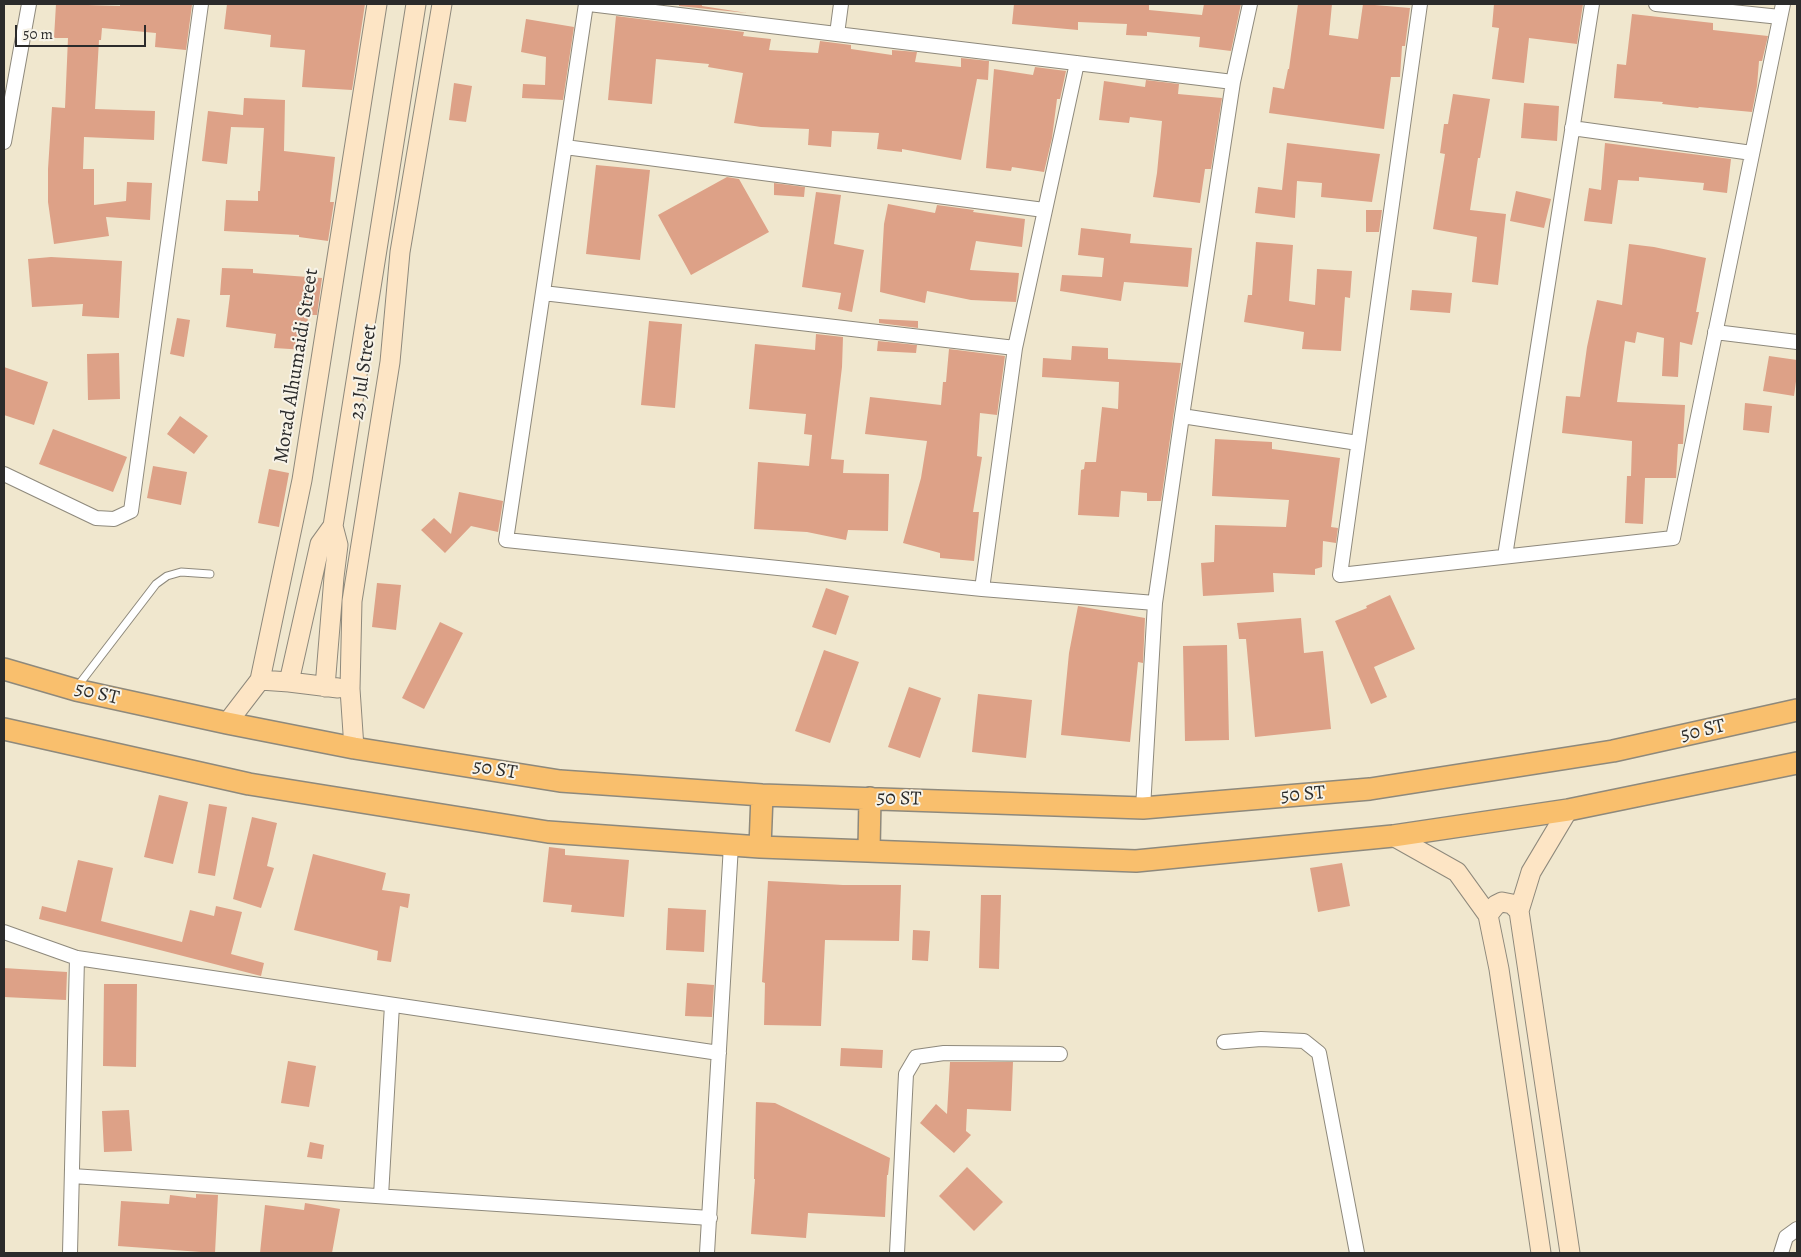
<!DOCTYPE html>
<style>
body{margin:0}
#map{position:relative;width:1801px;height:1257px;overflow:hidden;background:#f0e7ce;font-family:Alegreya,serif}
canvas{display:block}
.frame{position:absolute;inset:0;border:5px solid #2b2b2b;pointer-events:none}
.scale{position:absolute;left:15px;top:25px;width:131px;height:22px;box-sizing:border-box;border:2px solid #2b2b2b;border-top:0;padding-left:6px;font-size:15px;line-height:18px;white-space:nowrap;color:#2b2b2b;-webkit-text-stroke:4px #f7f3e8;paint-order:stroke}
</style>
<div id="map">
<canvas width="1801" height="1257"></canvas>
<div class="frame"></div>
<div class="scale">50 m</div>
</div>
<script>
const c = document.querySelector('canvas').getContext('2d');
c.lineJoin = 'round';
function fill(path, color) { c.fillStyle = color; c.fill(path, 'evenodd'); }
const toPath = rows => new Path2D(rows.map(r => 'M' + r).join(''));
function strokePath(path, color, width, dash) { c.strokeStyle = color; c.lineWidth = width; c.lineCap = dash ? 'butt' : 'round'; c.setLineDash(dash || []); c.stroke(path); }
function drawText(font, color, halo, rows, align = 'center') {
  c.font = font + ' Alegreya,serif'; c.lineWidth = 4; c.setLineDash([]); c.textBaseline = 'middle'; c.strokeStyle = halo; c.fillStyle = color; for (const [text, x, y, turn = 0] of rows) {
    c.save(); c.translate(x, y); c.rotate((+turn || 0) * Math.PI / 180); c.textAlign = isNaN(turn) ? turn : align; if (halo) c.strokeText(text, 0, 0); c.fillText(text, 0, 0); c.restore();
  }
}
fill(toPath([
 [56,4,120,6,120,4,192,5,186,50,155,47,156,33,102,28,101,40,99,40,95,109,155,111,154,140,84,137,83,169,94,169,94,205,126,201,127,182,152,183,150,220,106,217,109,236,54,244,48,202,48,169,52,107,65,108,68,38,54,38],
 [227,4,365,4,352,90,302,87,305,50,270,47,271,35,224,29],
 [679,4,702,5,702,6,747,13,679,6],
 [1014,4,1149,4,1149,10,1202,15,1204,4,1241,4,1231,51,1199,47,1200,37,1147,32,1147,36,1126,35,1127,24,1078,22,1078,30,1012,24],
 [1298,4,1332,4,1329,35,1358,39,1363,4,1410,8,1405,46,1402,46,1400,77,1391,77,1384,129,1269,113,1273,87,1284,89,1288,69,1289,69],
 [1494,4,1583,4,1577,44,1529,38,1524,83,1492,79,1499,28,1492,27],
 [1632,14,1713,23,1713,30,1768,36,1762,61,1759,61,1757,86,1752,112,1699,107,1698,108,1662,104,1663,102,1614,98,1617,64,1626,65],
 [616,16,744,32,743,36,771,39,769,50,818,53,820,41,851,45,851,49,892,55,892,50,917,52,915,62,961,67,961,58,989,61,988,80,977,79,961,160,902,149,902,152,877,149,879,133,832,131,831,147,808,145,809,129,761,127,734,123,743,73,708,67,709,64,656,59,652,104,608,100],
 [526,19,574,27,563,100,522,98,523,84,545,85,546,57,521,52],
 [1035,67,1066,71,1060,99,1057,99,1052,138,1044,172,1012,167,1011,171,986,168,994,69,1033,75],
 [1146,80,1179,84,1178,94,1222,98,1211,169,1205,169,1200,203,1153,197,1157,173,1162,121,1130,117,1129,123,1099,120,1104,81,1145,87],
 [454,83,472,86,466,122,449,120],
 [1453,94,1490,99,1480,158,1478,158,1470,210,1506,214,1498,285,1472,282,1477,237,1433,229,1445,154,1440,153,1444,124,1448,124],
 [244,98,285,100,284,151,335,157,330,202,334,202,328,241,299,237,299,235,224,231,226,200,258,201,258,191,260,191,264,128,231,127,227,164,202,161,208,111,243,115],
 [1524,103,1559,106,1557,141,1521,138],
 [1287,143,1380,154,1372,202,1321,197,1322,183,1297,181,1295,218,1255,213,1258,187,1282,190],
 [1605,143,1731,159,1727,193,1703,190,1704,183,1639,177,1639,181,1618,180,1612,224,1584,221,1589,188,1601,190],
 [596,165,650,170,640,260,586,254],
 [727,177,739,179,769,232,691,275,658,215],
 [774,183,805,187,804,197,774,195],
 [1516,191,1551,199,1544,228,1510,221],
 [816,192,841,195,834,244,864,250,852,312,838,309,841,293,802,287],
 [888,204,935,213,937,205,974,210,973,212,1025,219,1022,247,976,241,970,270,1019,273,1016,302,971,300,927,291,925,303,880,292,884,224],
 [1366,210,1382,210,1379,232,1366,232],
 [1081,228,1131,234,1130,243,1192,248,1188,287,1124,282,1121,301,1060,291,1062,275,1102,277,1104,258,1078,255],
 [1256,242,1293,245,1289,301,1315,305,1317,269,1352,271,1350,298,1345,297,1341,351,1302,349,1304,332,1244,322,1248,295,1252,295],
 [1629,244,1654,247,1706,258,1696,312,1699,312,1692,345,1680,342,1678,377,1662,376,1664,338,1637,332,1635,343,1625,341,1617,402,1685,405,1683,444,1678,444,1676,478,1645,478,1643,524,1625,523,1627,476,1631,476,1632,441,1562,433,1566,396,1580,397,1587,347,1597,300,1622,305],
 [51,257,122,261,119,318,82,316,83,304,32,307,28,259],
 [222,268,253,269,253,273,322,278,317,315,308,315,306,350,274,348,276,334,226,327,230,295,220,295],
 [1412,290,1452,293,1450,313,1410,310],
 [177,318,190,320,184,357,170,354],
 [879,319,918,321,918,328,879,323],
 [649,321,682,324,675,408,641,405],
 [816,334,843,337,842,367,831,459,844,460,843,473,889,474,888,531,848,530,846,540,807,532,754,529,758,462,809,466,812,435,804,434,806,414,749,409,755,344,815,350],
 [878,341,917,345,916,353,877,351],
 [1072,346,1108,348,1108,359,1181,363,1161,501,1147,501,1147,493,1121,491,1119,517,1078,515,1081,470,1084,469,1085,462,1096,462,1102,407,1118,409,1119,382,1042,377,1043,358,1071,360],
 [949,349,1005,356,997,415,980,413,977,456,982,457,973,512,979,512,974,561,940,558,940,553,903,543,921,478,927,441,865,434,870,397,941,405,943,382,946,382],
 [119,353,120,399,88,400,87,354],
 [1769,356,1797,360,1797,374,1794,396,1763,391],
 [4,367,48,382,34,425,4,415],
 [1745,403,1772,406,1769,433,1743,430],
 [180,416,208,436,194,454,167,434],
 [53,429,127,457,113,492,39,464],
 [1215,439,1272,442,1272,449,1340,458,1331,527,1338,528,1336,543,1323,541,1322,567,1315,569,1315,575,1273,573,1274,592,1203,596,1201,563,1214,562,1215,525,1286,527,1289,500,1212,496],
 [153,466,187,472,181,505,147,498],
 [269,469,289,473,279,527,258,523],
 [459,492,503,501,498,532,471,526,445,553,421,530,434,518,451,534],
 [377,583,401,585,396,630,372,627],
 [826,588,849,596,836,635,812,627],
 [1390,595,1415,649,1374,667,1387,697,1371,704,1335,621,1367,608,1366,606],
 [1078,606,1145,618,1143,663,1138,662,1130,742,1061,735,1069,653],
 [1301,618,1304,653,1323,651,1331,729,1255,737,1246,639,1239,639,1237,623],
 [440,622,463,633,424,709,402,698],
 [1227,645,1229,740,1185,741,1183,646],
 [824,650,859,662,830,743,795,731],
 [909,687,941,698,920,758,888,747],
 [978,694,1032,700,1026,758,972,752],
 [159,795,188,802,173,864,144,857],
 [209,804,227,807,215,876,198,873],
 [252,817,277,823,267,866,274,868,261,908,233,899],
 [549,847,565,849,565,855,629,860,624,917,571,912,572,905,543,902],
 [313,854,386,873,382,890,410,894,408,908,400,906,391,962,377,960,378,951,294,930],
 [78,860,113,868,101,921,182,942,190,910,214,916,216,906,242,912,231,954,264,963,261,976,39,919,42,906,66,912],
 [1342,863,1350,906,1318,912,1310,868],
 [768,881,843,885,901,885,899,941,825,940,821,1026,764,1025,765,983,762,982],
 [981,895,1001,895,999,969,979,968],
 [668,908,706,910,704,952,666,950],
 [913,930,930,931,928,961,912,960],
 [4,968,67,972,66,1000,4,997],
 [687,983,714,985,712,1017,685,1016],
 [104,984,137,984,136,1067,103,1066],
 [841,1048,883,1050,882,1068,840,1066],
 [288,1061,316,1066,309,1107,281,1103],
 [950,1062,1013,1062,1011,1111,967,1109,966,1131,971,1135,954,1153,920,1123,936,1104,947,1114],
 [756,1102,775,1103,890,1158,888,1175,887,1175,885,1217,808,1213,806,1238,751,1234,755,1179,754,1179],
 [129,1110,132,1151,104,1152,102,1111],
 [310,1142,324,1145,322,1159,307,1157],
 [967,1167,1003,1202,974,1231,939,1196],
 [196,1194,218,1195,215,1253,118,1246,121,1201,169,1204,170,1195,196,1198],
 [305,1203,340,1209,332,1253,260,1253,265,1205,304,1210]
]), '#dda187');
const lane = toPath([
 [77,687,156,584,167,576,181,572,210,574]
]);
const street = toPath([
 [586,4,506,540,982,589,1155,603],
 [589,4,1233,82],
 [1420,4,1340,575,1673,538,1783,4],
 [1656,4,1780,17],
 [837,34,841,4],
 [1572,128,1752,153],
 [4,142,29,4],
 [565,147,1044,210],
 [543,293,1015,348],
 [1715,332,1797,342],
 [1182,416,1358,443],
 [4,474,96,518,114,519,131,511,201,4],
 [1505,556,1592,4],
 [982,589,1015,348,1077,63],
 [1143,808,1155,603,1182,416,1233,82,1250,4],
 [4,932,77,958,719,1053],
 [1224,1042,1261,1039,1304,1041,1319,1053,1357,1253],
 [72,1176,710,1218],
 [381,1196,392,1005],
 [70,1253,77,958],
 [707,1253,731,845],
 [897,1253,906,1074,916,1057,944,1053,1060,1054],
 [1781,1253,1786,1237,1797,1229]
]);
const secondary = toPath([
 [260,680,289,682,338,688],
 [289,682,320,544,333,526],
 [325,687,334,577,338,545,333,526,416,4],
 [227,723,260,680,302,480,377,4],
 [354,748,350,689,352,601,390,362,400,252,442,4],
 [1568,810,1531,872,1519,911,1570,1253],
 [1393,836,1457,872,1488,915,1499,969,1541,1253],
 [1488,915,1496,905,1502,902,1512,904,1519,911]
]);
const primary = toPath([
 [4,669,76,690,227,723,354,748,560,781,762,795,1143,808,1370,789,1613,751,1797,710],
 [4,729,249,784,548,832,760,847,1136,861,1393,836,1568,810,1797,763],
 [760,847,762,795],
 [869,850,870,798]
]);
strokePath(lane, '#8e897c', 9);
strokePath(street, '#8e897c', 16);
strokePath(secondary, '#8e897c', 21);
strokePath(primary, '#8e897c', 24);
strokePath(lane, '#fff', 7);
strokePath(street, '#fff', 14);
strokePath(secondary, '#fde5c5', 19);
strokePath(primary, '#f9bf6d', 21);
drawText('20px', '#2b2b2b', '#f7f3e8', [
 ["Morad Alhumaidi Street",297,366,-81],
 ["23 Jul Street",364,372,-82],
 ["50 ST",97,694,13],
 ["50 ST",1703,731,-13],
 ["50 ST",495,770,9],
 ["50 ST",1303,795,-5],
 ["50 ST",899,799,2]
]);
</script>
